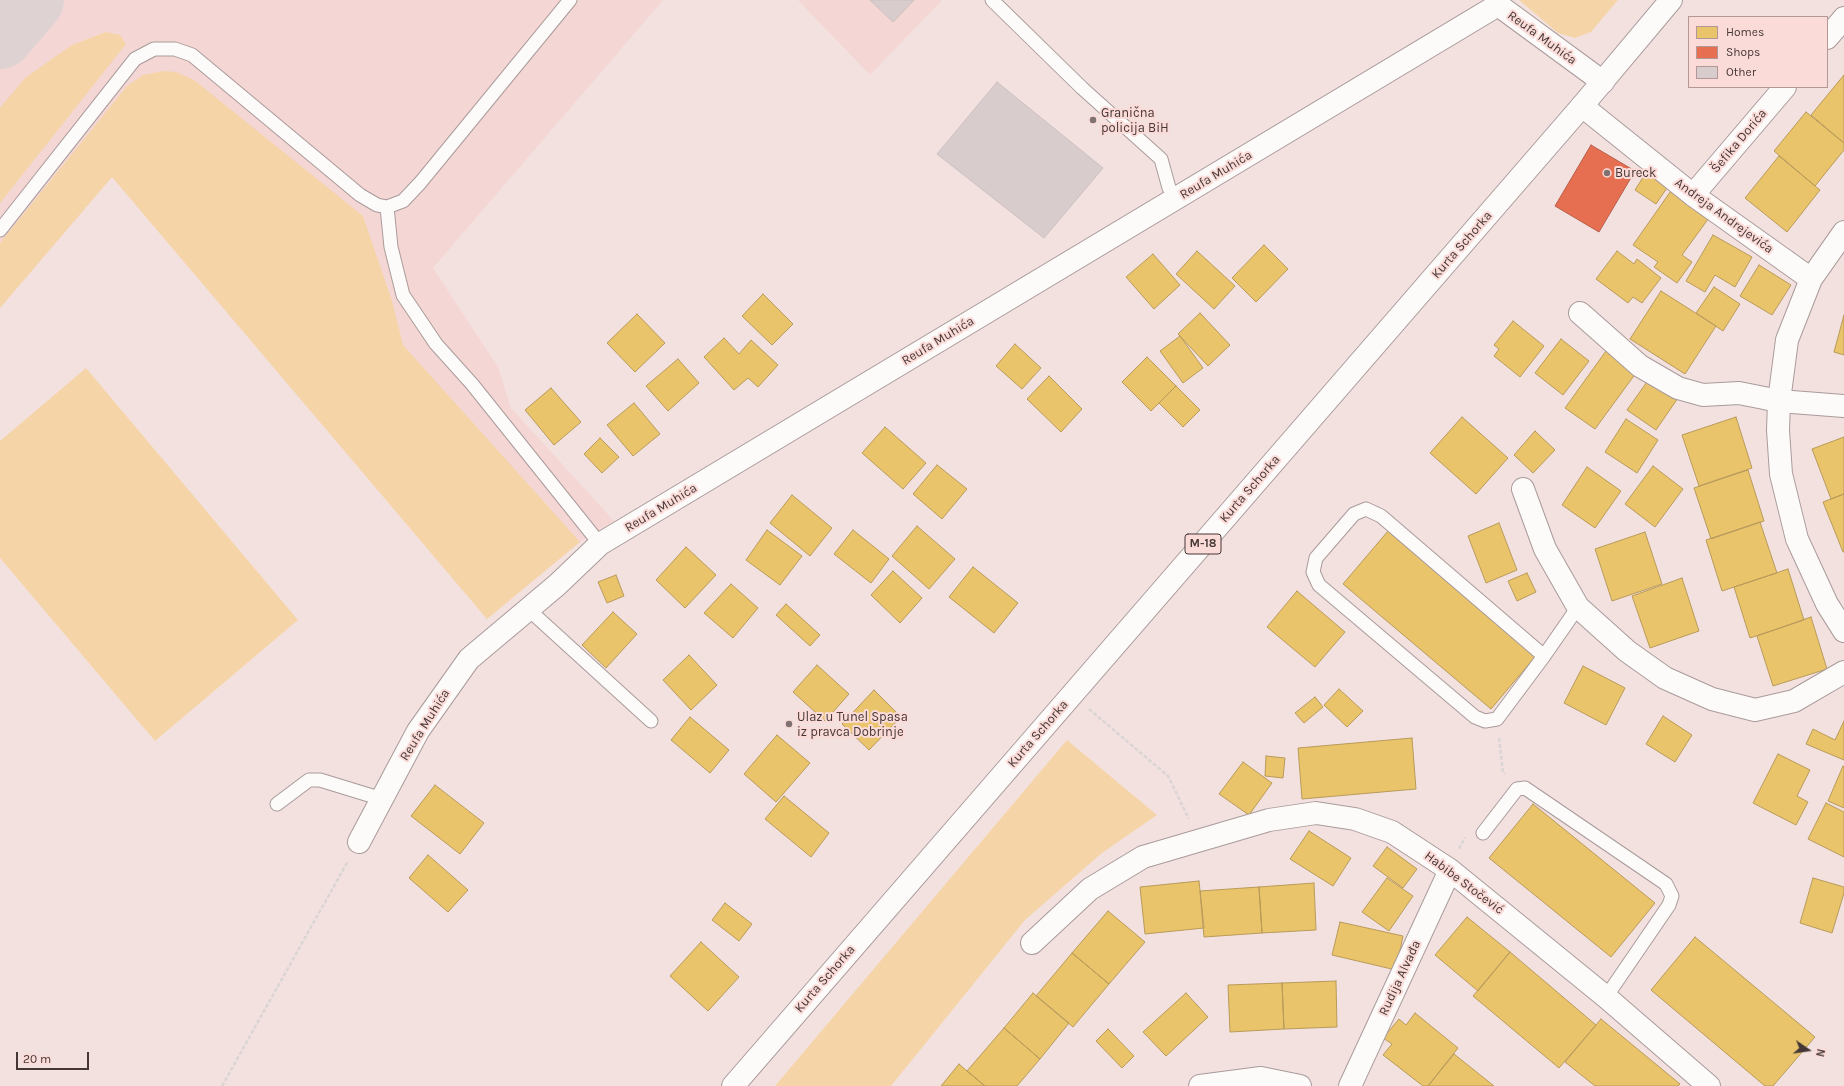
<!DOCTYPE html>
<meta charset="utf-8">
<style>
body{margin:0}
#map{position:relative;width:1844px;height:1086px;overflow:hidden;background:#f3e1e0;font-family:Karla,sans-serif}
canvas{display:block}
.legend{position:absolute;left:1688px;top:16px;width:140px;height:72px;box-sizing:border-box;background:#fbdbd8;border:1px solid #b29997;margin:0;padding:5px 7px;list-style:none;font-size:12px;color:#443736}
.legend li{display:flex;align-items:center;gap:8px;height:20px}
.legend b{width:20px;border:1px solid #b29997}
.north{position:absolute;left:1788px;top:1030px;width:40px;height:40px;-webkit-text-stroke:3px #fbdbd8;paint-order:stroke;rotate:103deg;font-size:11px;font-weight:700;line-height:16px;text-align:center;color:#443736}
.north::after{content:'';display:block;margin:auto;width:14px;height:18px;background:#443736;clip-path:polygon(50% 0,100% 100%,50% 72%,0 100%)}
.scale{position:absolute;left:16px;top:1052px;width:73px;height:18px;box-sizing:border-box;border:2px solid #443736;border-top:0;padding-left:5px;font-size:12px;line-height:14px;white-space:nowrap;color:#443736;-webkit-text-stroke:3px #fbdbd8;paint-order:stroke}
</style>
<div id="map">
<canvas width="1844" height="1086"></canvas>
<ul class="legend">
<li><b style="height:11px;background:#e9c46a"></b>Homes</li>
<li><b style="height:11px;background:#e76f51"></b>Shops</li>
<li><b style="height:11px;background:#d9cccd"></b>Other</li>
</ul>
<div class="north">N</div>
<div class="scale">20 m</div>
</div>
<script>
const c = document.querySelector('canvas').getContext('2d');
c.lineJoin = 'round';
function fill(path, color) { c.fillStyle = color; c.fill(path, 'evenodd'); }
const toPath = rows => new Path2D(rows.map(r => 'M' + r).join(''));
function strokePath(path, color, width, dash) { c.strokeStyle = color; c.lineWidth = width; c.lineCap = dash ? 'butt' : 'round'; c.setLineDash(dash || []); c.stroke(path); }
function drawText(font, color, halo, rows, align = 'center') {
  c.font = font + ' Karla,sans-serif'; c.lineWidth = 4; c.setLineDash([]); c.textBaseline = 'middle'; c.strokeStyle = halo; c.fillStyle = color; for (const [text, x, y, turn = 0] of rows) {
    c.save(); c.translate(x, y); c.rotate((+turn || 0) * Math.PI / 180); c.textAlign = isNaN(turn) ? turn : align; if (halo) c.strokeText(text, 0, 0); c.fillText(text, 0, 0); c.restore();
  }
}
fill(toPath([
 [0,0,663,0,433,268,498,367,511,408,614,521,580,542,487,619,112,177,0,308],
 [798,0,942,0,870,75]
]), '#f4d6d4');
fill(toPath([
 [1519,0,1618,0,1591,32,1575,38,1558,33],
 [106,32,120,35,126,44,0,203,0,108,25,78,72,45],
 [164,71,176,72,194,80,363,216,392,301,403,345,580,542,487,619,112,177,0,308,0,243,127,86,143,75],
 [86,368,298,620,155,741,0,558,0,441],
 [1067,740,1157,815,1102,853,1025,920,891,1086,775,1086]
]), '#f5d5a7');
const homes = toPath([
 [1844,75,1844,143,1811,115,1844,75],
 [1806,112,1844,143,1844,150,1815,186,1774,151,1806,112],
 [1779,156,1820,190,1787,232,1745,198,1779,156],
 [1647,171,1669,185,1656,204,1635,190,1647,171],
 [1673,188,1711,215,1682,255,1692,262,1677,283,1654,267,1658,262,1633,245,1673,188],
 [1713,235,1752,257,1735,287,1715,275,1705,292,1686,281,1713,235],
 [1264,245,1288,269,1256,302,1232,278,1264,245],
 [1197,251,1235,286,1214,309,1176,274,1197,251],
 [1617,251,1634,264,1637,259,1661,278,1642,303,1633,297,1628,303,1596,279,1617,251],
 [1153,254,1180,285,1154,309,1126,277,1153,254],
 [1759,265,1791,285,1772,315,1740,296,1759,265],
 [1714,287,1740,304,1723,331,1696,313,1714,287],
 [1661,291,1716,326,1685,374,1630,339,1661,291],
 [763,294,793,324,772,345,742,316,763,294],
 [1200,313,1230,345,1208,366,1178,334,1200,313],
 [637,314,665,343,635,372,607,343,637,314],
 [1844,315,1844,355,1834,352,1844,315],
 [1513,321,1544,346,1520,377,1494,356,1499,349,1494,345,1513,321],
 [1180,336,1203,368,1183,383,1160,351,1180,336],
 [724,338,739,354,751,340,778,365,758,387,748,378,734,390,704,357,724,338],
 [1561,339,1589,361,1563,395,1535,373,1561,339],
 [1015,344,1041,368,1022,389,996,366,1015,344],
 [1606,351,1636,373,1595,429,1565,408,1606,351],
 [1147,357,1176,386,1151,411,1122,382,1147,357],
 [678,359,699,383,668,411,646,386,678,359],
 [1049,376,1082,409,1061,432,1027,399,1049,376],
 [1649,379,1678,398,1656,430,1627,410,1649,379],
 [1176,386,1200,410,1183,427,1159,403,1176,386],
 [551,388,581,422,554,445,525,410,551,388],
 [634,403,660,434,633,456,607,425,634,403],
 [1462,417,1508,458,1476,494,1430,453,1462,417],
 [1736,417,1752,468,1699,486,1682,435,1736,417],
 [1626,419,1658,440,1637,473,1605,452,1626,419],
 [885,427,926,463,903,489,862,453,885,427],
 [1535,431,1555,450,1533,473,1514,455,1535,431],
 [1844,437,1844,494,1831,499,1812,449,1844,437],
 [600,438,619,457,602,473,584,454,600,438],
 [937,465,967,489,942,519,913,494,937,465],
 [1653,466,1683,489,1655,527,1625,504,1653,466],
 [1587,467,1621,491,1595,528,1562,505,1587,467],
 [1748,470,1764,521,1711,539,1694,488,1748,470],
 [1844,494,1844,552,1843,552,1823,502,1844,494],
 [792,495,832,528,810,556,770,523,792,495],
 [1760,522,1777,573,1722,591,1706,540,1760,522],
 [1499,523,1517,570,1486,583,1468,536,1499,523],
 [917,526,955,559,929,589,892,556,917,526],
 [767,530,802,556,780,585,746,560,767,530],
 [853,530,889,559,871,583,834,554,853,530],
 [1388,531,1535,657,1491,709,1343,584,1388,531],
 [1645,532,1662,584,1612,601,1595,549,1645,532],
 [686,547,716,575,685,608,656,580,686,547],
 [973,567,1018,603,994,633,949,597,973,567],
 [1788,569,1804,620,1750,638,1734,587,1788,569],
 [893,571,922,598,900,623,871,595,893,571],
 [1527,573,1536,592,1517,601,1508,581,1527,573],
 [616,575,624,596,607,603,598,582,616,575],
 [1682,578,1699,631,1650,648,1632,596,1682,578],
 [731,584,758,608,733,638,704,613,731,584],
 [1297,591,1345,632,1315,667,1267,627,1297,591],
 [786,604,820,635,810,646,776,615,786,604],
 [613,612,637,634,606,668,582,645,613,612],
 [1811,617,1827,669,1773,686,1757,636,1811,617],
 [689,655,717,685,691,710,663,680,689,655],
 [817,665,849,694,825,721,793,692,817,665],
 [1583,666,1625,688,1606,725,1564,703,1583,666],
 [1339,689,1363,711,1347,727,1324,705,1339,689],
 [874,690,901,717,869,750,842,724,874,690],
 [1315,697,1323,707,1304,723,1295,713,1315,697],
 [1663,716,1692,735,1675,762,1646,744,1663,716],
 [690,717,729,750,710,773,671,740,690,717],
 [1844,721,1844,760,1806,744,1813,729,1835,740,1844,721],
 [777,735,810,763,776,802,744,774,777,735],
 [1412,738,1416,789,1302,799,1298,748,1412,738],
 [1778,754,1810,770,1797,796,1808,802,1796,825,1753,803,1778,754],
 [1266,756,1285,758,1283,778,1265,776,1266,756],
 [1243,762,1272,783,1249,815,1219,794,1243,762],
 [1843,766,1844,767,1844,808,1828,801,1843,766],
 [435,785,484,823,460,854,411,816,435,785],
 [784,796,829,833,811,857,765,819,784,796],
 [1826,803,1844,812,1844,857,1808,839,1826,803],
 [1533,804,1655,903,1611,957,1489,858,1533,804],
 [1309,831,1351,858,1333,886,1290,859,1309,831],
 [1387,847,1417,869,1403,888,1373,866,1387,847],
 [428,855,468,890,448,912,409,878,428,855],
 [1387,878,1413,896,1389,931,1362,912,1387,878],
 [1813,878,1844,887,1844,893,1832,933,1800,923,1813,878],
 [1199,881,1204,928,1145,934,1140,887,1199,881],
 [1314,883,1316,930,1262,933,1259,887,1314,883],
 [1259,887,1262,933,1204,937,1200,891,1259,887],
 [725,903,752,924,739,941,712,920,725,903],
 [1108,911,1145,942,1109,984,1072,953,1108,911],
 [1467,917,1510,952,1478,991,1435,955,1467,917],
 [1340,922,1403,936,1396,970,1332,955,1340,922],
 [1695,937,1815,1037,1773,1086,1765,1086,1651,990,1695,937],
 [701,942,739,977,708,1011,670,976,701,942],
 [1510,952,1596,1025,1559,1068,1473,996,1510,952],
 [1072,953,1109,984,1073,1027,1036,996,1072,953],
 [1336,981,1337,1027,1284,1029,1282,983,1336,981],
 [1282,983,1284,1029,1230,1032,1228,985,1282,983],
 [1033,993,1069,1023,1040,1059,1004,1028,1033,993],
 [1186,993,1208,1017,1166,1056,1143,1032,1186,993],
 [1415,1013,1458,1048,1428,1086,1423,1086,1383,1055,1392,1044,1383,1038,1399,1019,1406,1025,1415,1013],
 [1601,1019,1680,1084,1678,1086,1595,1086,1565,1062,1601,1019],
 [1004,1028,1040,1059,1017,1086,985,1086,967,1071,1004,1028],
 [1108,1029,1134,1056,1122,1068,1096,1041,1108,1029],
 [1454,1054,1494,1086,1428,1086,1454,1054],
 [959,1064,967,1071,985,1086,941,1086,959,1064]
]);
fill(homes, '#e9c46a');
strokePath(homes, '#b89a5a', 1);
const shops = toPath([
 [1591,145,1635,171,1599,232,1555,206,1591,145]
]);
fill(shops, '#e76f51');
strokePath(shops, '#b65e49', 1);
strokePath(toPath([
 [0,36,31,0]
]), '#ded2d2', 66);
const building = toPath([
 [870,0,914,0,893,22,870,0],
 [997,82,1103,168,1044,238,937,154,997,82]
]);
fill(building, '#d9cccd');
strokePath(building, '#ccbfc1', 1);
const lane = toPath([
 [570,0,420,183,403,201,387,207,391,247,403,295,436,344,472,384,600,544],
 [992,0,1082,88,1161,159,1169,188,1177,198],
 [0,230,135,59,154,49,175,49,192,55,360,195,377,205,387,207],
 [528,609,651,721],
 [1544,656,1381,516,1366,509,1354,514,1316,558,1313,572,1319,585,1475,717,1485,721,1497,719,1544,656,1578,607],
 [277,804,309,780,320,780,382,799],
 [1483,833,1517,789,1525,788,1666,884,1672,896,1669,905,1606,997]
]);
const street = toPath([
 [1827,38,1844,18],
 [1582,106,1693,195,1811,279],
 [1693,195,1785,87],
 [1844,232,1811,279,1787,340,1779,401,1778,430,1781,474,1797,539,1827,604,1844,631],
 [1580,313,1640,366,1678,388,1703,395,1739,393,1779,401,1844,406],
 [1523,489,1545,549,1578,607,1627,651,1665,678,1712,699,1755,710,1794,701,1844,672],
 [359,842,418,731,469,659,557,585,600,544,1498,5,1603,82],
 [1032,943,1090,889,1143,857,1269,820,1316,813,1355,819,1392,832,1450,870,1606,997,1709,1086],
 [1200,1086,1261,1078,1300,1086],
 [1350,1086,1450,870]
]);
const primary = toPath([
 [733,1086,1582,106,1671,0]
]);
strokePath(lane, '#a99b9a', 15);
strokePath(street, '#a99b9a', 24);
strokePath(primary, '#a99b9a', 24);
strokePath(toPath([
 [1089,709,1168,776,1189,819],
 [1499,738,1503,772,1505,774],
 [1459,849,1465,837],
 [222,1086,348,861]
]), '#dad5d4', 2.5, [4, 2]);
strokePath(lane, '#fdfafa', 13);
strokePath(street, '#fdfafa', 22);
strokePath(primary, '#fdfafa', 22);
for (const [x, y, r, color] of [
 [1093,120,4,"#817272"],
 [1607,173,4,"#817272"],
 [789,724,4,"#817272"]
]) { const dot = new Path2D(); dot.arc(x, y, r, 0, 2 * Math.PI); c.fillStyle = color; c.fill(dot); strokePath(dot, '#fbdbd8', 1.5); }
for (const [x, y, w] of [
 [1203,544,36]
]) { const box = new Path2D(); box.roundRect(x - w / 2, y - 10, w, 20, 3); c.fillStyle = '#fbdbd8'; c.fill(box); strokePath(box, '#443736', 1); }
drawText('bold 12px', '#443736', null, [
 ["M-18",1203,544]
]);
drawText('13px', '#443736', '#fbdbd8', [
 ["Reufa Muhića",1542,38,36],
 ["Šefika Dorića",1739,141,-50],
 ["Reufa Muhića",1216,175,-31],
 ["Andreja Andrejevića",1724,216,36],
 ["Kurta Schorka",1462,245,-49],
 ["Reufa Muhića",938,341,-31],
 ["Kurta Schorka",1250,489,-49],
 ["Reufa Muhića",661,508,-31],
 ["Reufa Muhića",425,725,-58],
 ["Kurta Schorka",1038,734,-49],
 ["Habibe Stočević",1464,883,37],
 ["Rudija Alvađa",1400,978,-65],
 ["Kurta Schorka",825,979,-49]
]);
drawText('13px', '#443736', '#fbdbd8', [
 ["Granična",1101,113],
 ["policija BiH",1101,128],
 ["Bureck",1615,173],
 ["Ulaz u Tunel Spasa",797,717],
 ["iz pravca Dobrinje",797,732]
], 'left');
</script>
